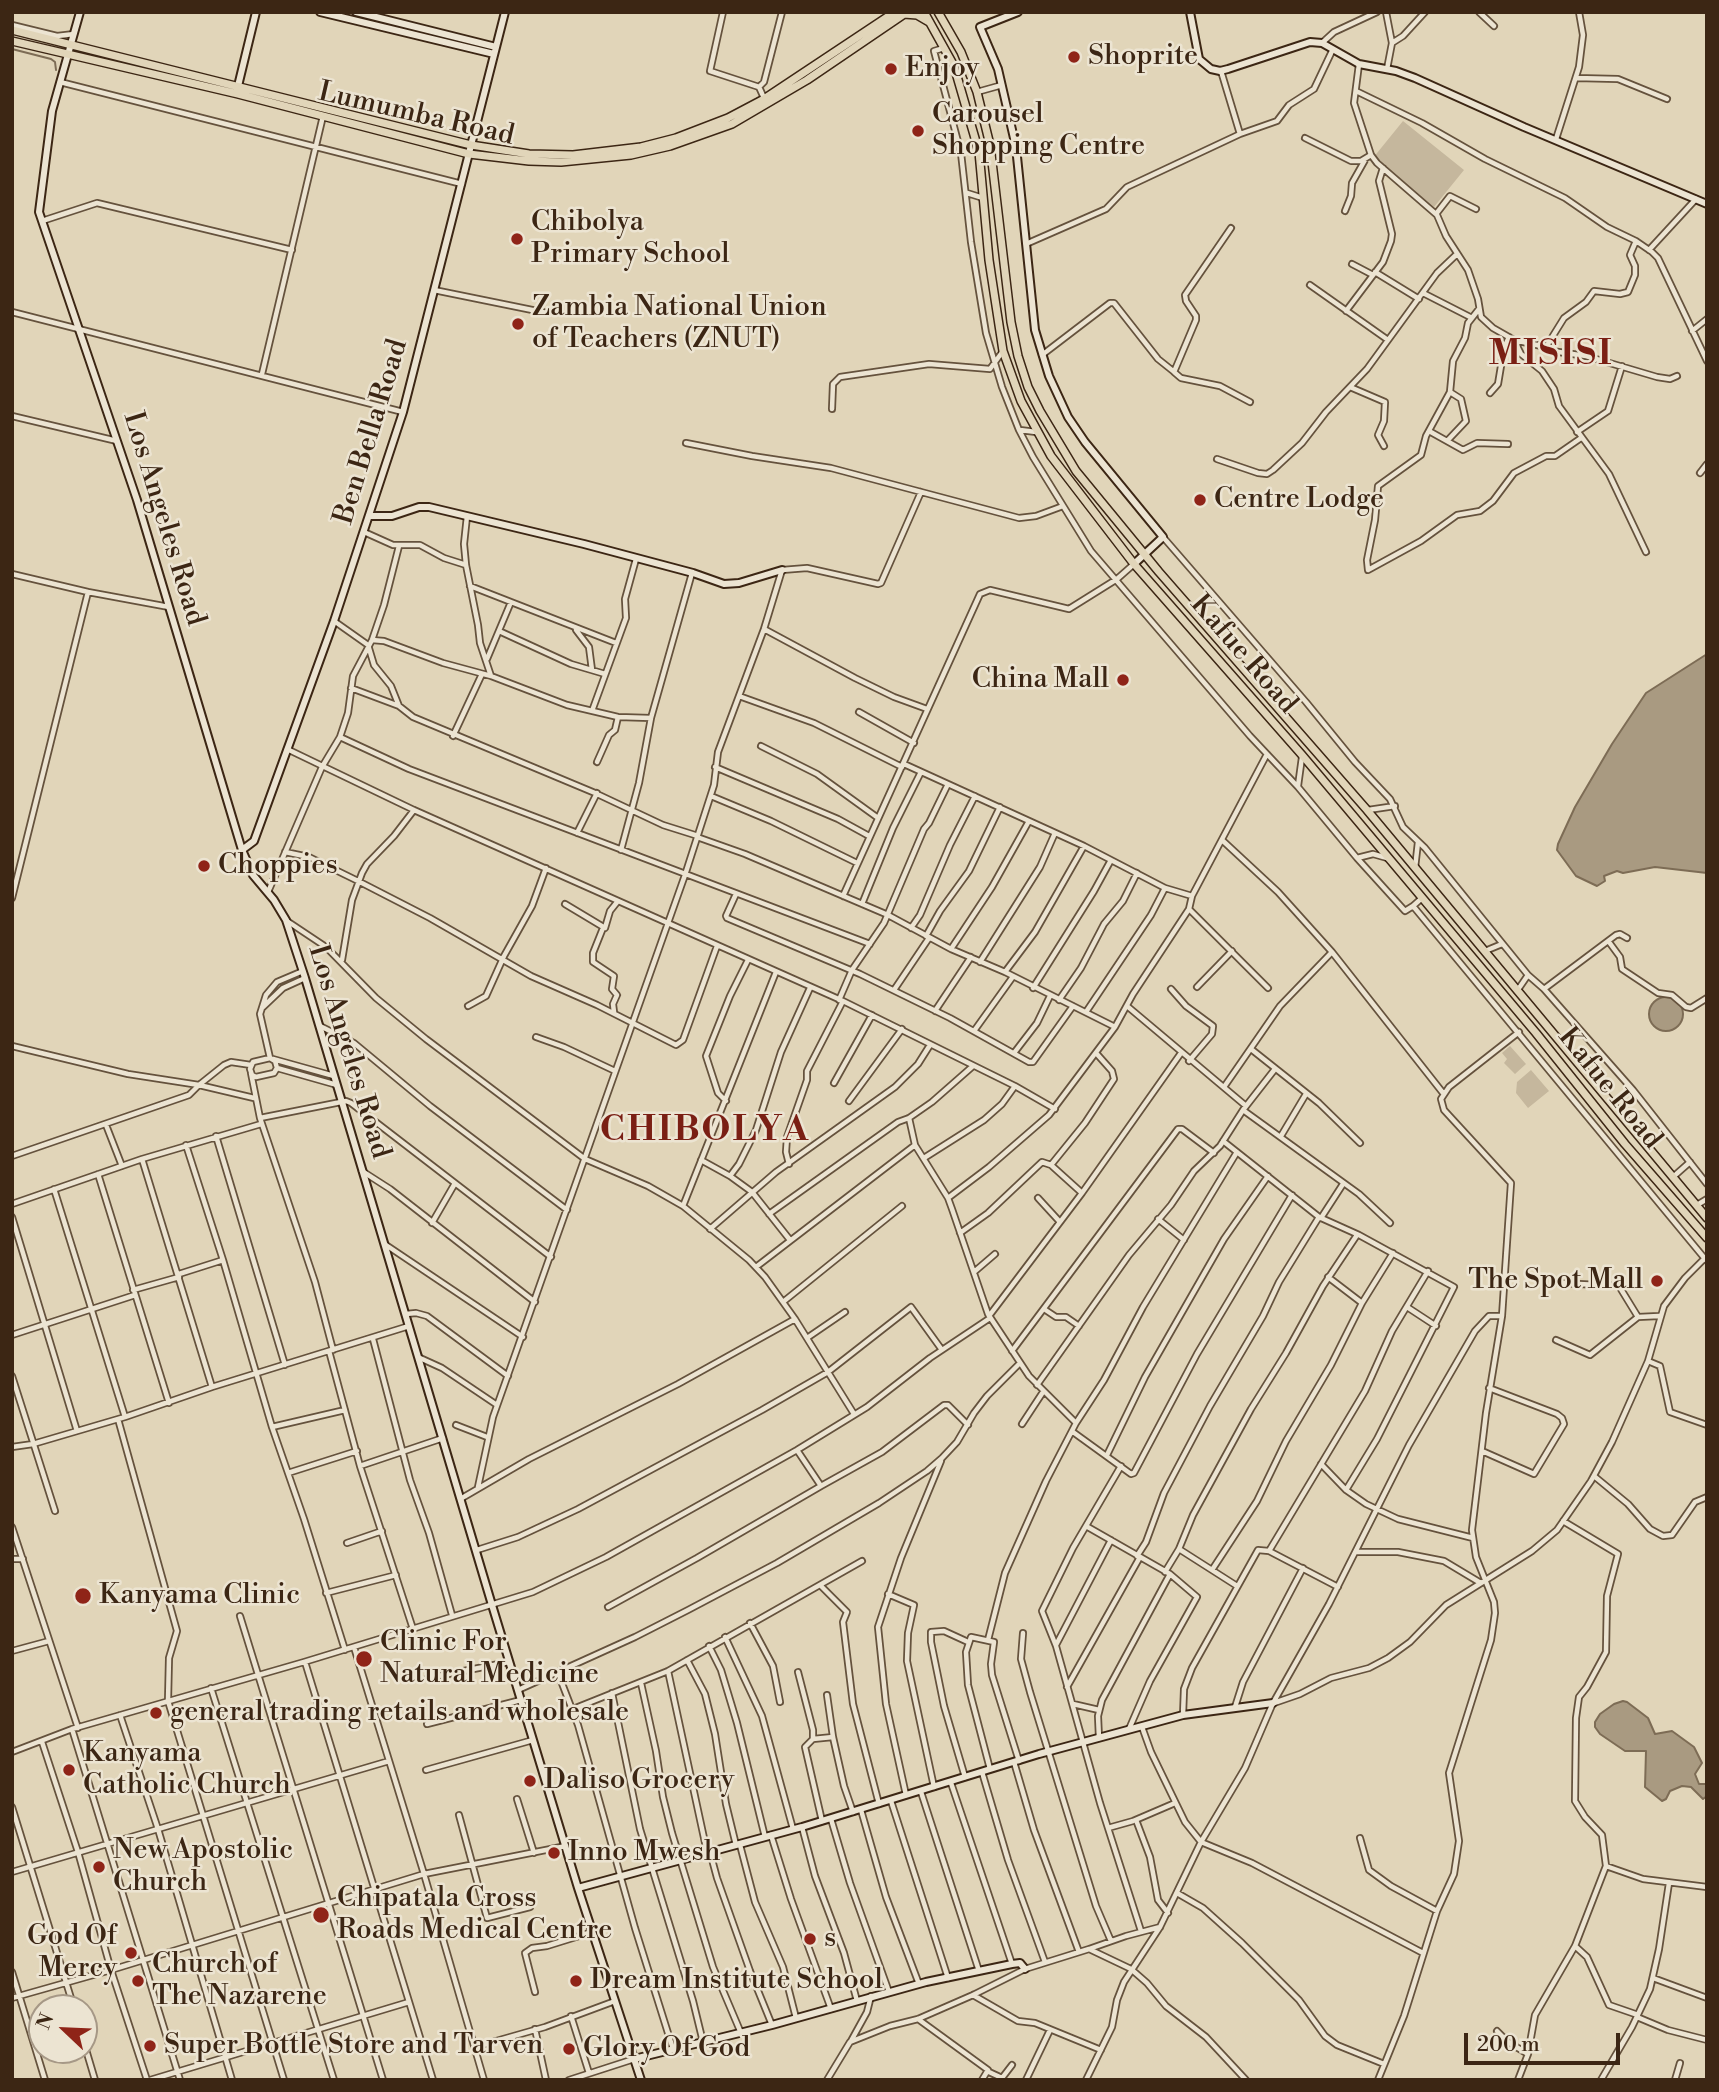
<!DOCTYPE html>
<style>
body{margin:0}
#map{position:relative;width:1719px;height:2092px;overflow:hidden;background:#e1d5b9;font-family:"Libre Bodoni",serif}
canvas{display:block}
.frame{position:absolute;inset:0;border:14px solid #3c2614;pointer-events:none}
.north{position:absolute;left:28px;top:1994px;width:70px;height:70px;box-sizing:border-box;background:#ece4d2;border:2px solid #a69886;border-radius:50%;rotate:293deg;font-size:19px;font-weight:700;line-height:28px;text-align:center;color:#3c2614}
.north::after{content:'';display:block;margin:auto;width:24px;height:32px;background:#8f2418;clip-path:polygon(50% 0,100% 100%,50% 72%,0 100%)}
.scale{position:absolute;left:1464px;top:2033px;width:156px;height:32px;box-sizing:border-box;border:4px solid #3c2614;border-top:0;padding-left:9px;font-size:21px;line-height:24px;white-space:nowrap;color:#3c2614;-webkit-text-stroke:5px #ece4d2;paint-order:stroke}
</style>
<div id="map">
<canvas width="1719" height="2092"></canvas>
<div class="frame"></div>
<div class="north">N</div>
<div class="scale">200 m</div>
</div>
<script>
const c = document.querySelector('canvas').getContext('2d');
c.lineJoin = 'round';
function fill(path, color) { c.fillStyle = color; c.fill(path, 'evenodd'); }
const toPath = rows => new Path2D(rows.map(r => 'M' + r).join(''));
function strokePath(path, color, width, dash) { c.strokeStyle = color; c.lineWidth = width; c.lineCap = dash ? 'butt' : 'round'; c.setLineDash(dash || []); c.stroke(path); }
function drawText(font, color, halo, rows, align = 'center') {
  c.font = font + ' "Libre Bodoni",serif'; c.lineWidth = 5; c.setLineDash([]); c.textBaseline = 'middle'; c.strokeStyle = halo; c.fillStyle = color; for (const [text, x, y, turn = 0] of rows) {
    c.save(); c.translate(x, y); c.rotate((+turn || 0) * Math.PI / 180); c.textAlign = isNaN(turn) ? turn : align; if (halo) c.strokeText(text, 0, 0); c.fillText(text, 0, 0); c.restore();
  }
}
fill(toPath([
 [1403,121,1464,170,1434,207,1373,158],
 [1510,1046,1526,1064,1515,1074,1504,1063,1507,1059,1502,1053],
 [1531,1070,1549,1091,1528,1108,1516,1093,1517,1082]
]), '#c5b79d');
const water = toPath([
 [1707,654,1707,873,1655,867,1623,873,1617,871,1604,876,1605,881,1597,886,1576,876,1557,850,1558,844,1575,807,1612,744,1646,693,1707,654],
 '1649 1014a17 17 0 1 1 34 0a17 17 0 1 1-34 0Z',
 [1623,1701,1627,1702,1648,1718,1655,1734,1672,1731,1694,1747,1702,1763,1695,1774,1699,1784,1707,1784,1707,1796,1703,1799,1691,1787,1682,1786,1670,1791,1666,1799,1662,1801,1645,1787,1646,1751,1625,1751,1600,1734,1595,1727,1595,1722,1600,1714,1614,1704,1623,1701]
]);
fill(water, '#a99a81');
strokePath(water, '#7d6c55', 2);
strokePath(toPath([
 [12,49,51,59,55,62,56,70]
]), '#7d6c55', 2);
const street = toPath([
 [723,12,710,71,759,87],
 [1386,12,1392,43,1387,69],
 [1479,12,1494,26],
 [12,25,57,36,74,34],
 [1322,43,1334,32,1377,12],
 [1392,43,1403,36,1425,12],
 [944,48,934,51,961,153,971,242,986,333,1002,387,1019,430,1033,457,1091,551,1250,736,1298,787,1357,858,1373,854,1387,858],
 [1359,64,1354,103,1371,155,1377,163,1437,215,1446,236,1468,270,1478,299,1481,317,1493,328,1514,340,1521,354,1542,371,1554,389,1559,406,1609,474,1646,552],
 [1221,71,1240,134],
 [1576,78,1618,79,1667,99],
 [60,82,462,184],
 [1356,91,1422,123,1485,159,1565,198,1607,227,1636,241,1652,252,1658,258,1707,361],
 [977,92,1002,85],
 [764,98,759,87,764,82,782,12],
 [1305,138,1351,161,1361,161,1371,155],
 [1556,139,1579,67,1583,35,1579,12],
 [967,193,983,198],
 [1345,211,1351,196,1352,183,1365,160],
 [1436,214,1450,196,1476,209],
 [42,221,97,203,292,250],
 [1231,228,1185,295,1186,301,1196,316,1196,320,1174,372,1181,378,1220,386,1250,402],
 [1026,244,1106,209,1127,187,1240,134,1277,121,1289,105,1314,89,1333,49],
 [1649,250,1696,199],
 [1352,264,1373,275],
 [1375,272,1419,299],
 [1310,285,1388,340],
 [434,290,547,313],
 [1423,293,1472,318],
 [1479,309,1468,323,1465,338,1453,361,1450,392,1426,436,1421,455,1378,486,1375,520,1367,560,1368,570,1421,541,1457,515,1480,511,1493,501,1514,473,1546,456,1555,456,1581,438],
 [1346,311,1383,262,1391,241,1392,234,1379,181,1383,168],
 [12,312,403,412],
 [1692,331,1707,319],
 [1514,340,1546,347,1564,318,1586,302,1594,291,1620,294,1628,292,1635,275,1635,266,1630,255,1636,241],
 [1546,347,1552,351,1586,356,1657,377,1670,379,1677,376],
 [1042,355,1110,303,1114,303,1158,359,1173,371],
 [262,374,323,116],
 [1350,387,1385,402,1384,421,1378,435,1384,446],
 [1490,393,1498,384,1504,348,1509,337],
 [832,409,833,384,840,377,929,364,990,369,1003,351],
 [12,416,117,441],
 [1020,430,1036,432],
 [1429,431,1463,450,1477,443,1508,444],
 [1577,432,1608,411,1622,366],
 [1448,440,1466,421,1461,399,1450,392],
 [686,443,752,456,831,468,1019,518,1036,516,1063,506],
 [1217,459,1258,473,1267,474,1273,470,1302,443,1326,412,1367,369,1437,273,1457,254],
 [1700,473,1707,464],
 [467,516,464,544,466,565,478,625,480,643,491,676],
 [364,532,393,545,420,545,444,558,466,565],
 [1163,537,1306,702,1355,762,1390,799,1403,827,1425,848,1528,975,1544,989,1633,1090,1707,1184],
 [12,574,88,592,169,607],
 [470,586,616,643],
 [334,621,368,645,374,665,391,686,399,706,413,717,595,793,663,825,698,836],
 [764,629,855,678,894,697,927,709],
 [576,630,589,647,592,670],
 [499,631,571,664,605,674],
 [372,640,384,641,443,663,491,676,567,705,618,717,651,718],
 [487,659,511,602],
 [351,688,399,706],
 [739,696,814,723,902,767],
 [592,711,626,618,625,599,636,559],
 [859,712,914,743],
 [453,736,482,674],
 [340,737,409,769,870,944],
 [761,746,817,774,878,818],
 [287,749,414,810,843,1001,1015,1086,1055,1109],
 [597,762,609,735,615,730,618,717],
 [904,764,1084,846,1165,888,1192,896],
 [715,767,838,819,869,836],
 [1298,786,1302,757],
 [711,796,771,821,857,863],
 [1368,810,1395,806],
 [577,833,597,793],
 [697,837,745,854,888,915,951,949,1005,972,1115,1027],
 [1222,840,1278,892,1332,952,1443,1093],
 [621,850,639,783,651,718,692,573],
 [285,852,309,857,358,881,430,918,531,976,597,1005,676,1045,683,1040,717,946],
 [1357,858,1405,911,1413,906],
 [1415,868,1418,842],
 [268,892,322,767,340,737,348,713,353,676,372,640,384,605,399,546],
 [736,894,726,916,727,918,860,974,950,1018,1029,1062,1033,1062,1073,1006],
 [843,896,980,594,990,590,1069,609,1117,579,1134,564],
 [12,898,88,592],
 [1422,898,1413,906,1706,1260],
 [565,904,605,928,610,911,618,901],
 [862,904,893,828,921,772],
 [1189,909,1268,988],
 [287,921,326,947,376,998,426,1039,585,1159,648,1186,683,1206,749,1260,765,1277,795,1319,854,1414],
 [603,928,593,953,593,962,614,976,612,989,617,995,613,1004,614,1012],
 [911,928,920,915,950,845,975,796],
 [926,936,940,911,969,871,1000,807],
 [1609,942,1620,957,1622,969,1658,993,1672,995,1686,1007,1691,1008,1707,998],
 [951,949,992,887,1029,821],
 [1485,951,1502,944],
 [342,960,352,900,362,873,367,864,394,836,414,810],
 [980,962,1040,867,1055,833],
 [1005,972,1035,932,1084,846],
 [1197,987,1232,951],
 [1033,988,1094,891,1111,860],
 [1171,989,1186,1006,1213,1026,1212,1034,1189,1061],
 [1544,989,1616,935,1620,934,1627,938],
 [894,990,929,938],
 [1517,991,1528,975],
 [839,1000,852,970,884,923,924,829,929,823,948,784],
 [1059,1000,1081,968,1104,924,1123,901,1137,873],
 [468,1006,486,996,504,956,532,906,546,868],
 [1127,1006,1246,1106],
 [263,1007,283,988,305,978],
 [935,1011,971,957],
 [1086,1012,1151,915,1165,888],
 [320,1026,354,1043,430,1106,567,1210],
 [974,1031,1012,978],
 [536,1037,564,1047,615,1071],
 [12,1046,128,1074,199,1085,224,1065,231,1062,251,1065],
 [1251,1049,1319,1103,1360,1143],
 [1014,1053,1037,1023,1050,996],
 [270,1058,253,1062,250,1069,252,1075,256,1077,274,1073,277,1068,275,1061,270,1058,260,1014,266,995,277,982,303,971],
 [273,1059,334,1076],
 [277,1068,337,1085],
 [251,1073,260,1118,315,1282,333,1350],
 [834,1083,872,1015],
 [1224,1087,1280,1006,1332,952],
 [726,1101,718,1093,706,1056,730,996,748,960],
 [849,1101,902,1029],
 [1243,1110,1359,1194,1390,1223],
 [260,1118,346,1101,351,1103,551,1257],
 [909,1118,915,1145,948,1198,952,1209,988,1314,1029,1376,1076,1423],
 [106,1125,122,1166],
 [216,1136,285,1365],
 [1281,1136,1306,1094],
 [1223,1141,1319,1217,1359,1235,1454,1287,1377,1439,1346,1490],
 [186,1145,223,1260,272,1427,304,1519,345,1650],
 [12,1156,189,1095,199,1085,254,1098],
 [924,1158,984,1120,1002,1104,1015,1086],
 [142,1159,212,1387],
 [701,1160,730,1176,752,1192,790,1240],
 [789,1164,786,1152,787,1137,807,1080,807,1071,843,1001],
 [1051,1165,1082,1193],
 [362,1171,390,1189,535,1302],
 [98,1174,169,1403],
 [730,1176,739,1164,756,1130,781,1052,810,988],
 [1673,1177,1690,1162],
 [54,1189,125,1417],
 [948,1198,989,1167,1049,1115,1115,1027,1133,994,1189,909,1192,896,1267,754],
 [1038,1198,1060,1222],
 [12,1204,142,1159,261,1124],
 [1697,1205,1707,1199],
 [683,1206,776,972],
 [769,1214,898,1122,909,1118,932,1102,973,1066],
 [12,1217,77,1431],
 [1321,1218,1343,1184],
 [1158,1219,1184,1240],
 [432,1223,454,1185],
 [710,1229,776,1172,895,1087,918,1064,930,1045],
 [960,1233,988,1213,1042,1162,1051,1165,1085,1123,1114,1079,1112,1071,1096,1053],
 [386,1245,523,1337],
 [756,1267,915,1145],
 [974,1272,995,1254],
 [179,1274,223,1260],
 [1328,1277,1362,1303],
 [1559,1283,1619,1286,1638,1317,1659,1316],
 [133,1290,179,1277],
 [783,1302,902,1206],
 [1407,1307,1436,1326],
 [1044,1309,1056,1317,1066,1317,1079,1326],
 [406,1314,416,1313,427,1316,508,1376],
 [989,1316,1082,1193,1181,1053],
 [12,1335,135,1295],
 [807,1338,845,1312],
 [373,1339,410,1480,429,1533,452,1615],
 [1556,1340,1590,1355,1638,1317],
 [329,1351,360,1466,413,1629],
 [1012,1351,1178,1129,1182,1129,1214,1153],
 [420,1358,442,1368,497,1405],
 [1648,1361,1660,1366,1670,1412,1707,1425],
 [12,1376,55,1511],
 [1037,1385,1129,1255,1171,1205,1194,1171,1220,1146,1243,1110,1275,1069],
 [118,1419,177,1631,169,1658,168,1701,284,2080],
 [1022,1424,1043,1392],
 [456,1425,487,1437],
 [272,1427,345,1410],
 [1073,1432,1131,1474,1134,1473,1197,1354,1292,1195],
 [12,1447,33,1444,125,1417,212,1387,409,1326],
 [1482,1451,1534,1474,1564,1424,1562,1418,1557,1414,1489,1388],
 [1107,1455,1145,1377,1224,1239,1268,1176],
 [1321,1464,1346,1490,1366,1504,1398,1519,1473,1538],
 [360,1466,443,1438],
 [1121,1466,1073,1548,1042,1611,1056,1646,1100,1803,1141,1931],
 [288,1473,357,1451],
 [1594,1476,1628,1504,1650,1529,1663,1536,1672,1535,1695,1502,1707,1497],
 [821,1486,882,1452,944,1405,948,1405,968,1425],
 [478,1487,493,1417,685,875,714,785,718,752,764,629,782,570,807,568,878,584,881,583,921,492],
 [462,1498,529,1459,678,1384,795,1319],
 [1086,1526,1170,1574,1197,1597,1150,1681,1129,1729],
 [12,1527,78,1728],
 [347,1543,382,1531],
 [1179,1549,1237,1586],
 [477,1550,518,1537,578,1509,762,1410,828,1372,911,1307,942,1350],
 [1269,1551,1365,1391,1392,1331,1428,1271],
 [1356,1552,1398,1552,1444,1561,1479,1582],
 [1137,1556,1146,1542,1164,1493,1210,1406,1263,1316,1279,1282,1319,1217],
 [12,1559,23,1559],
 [1212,1570,1257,1501,1286,1441,1331,1365,1362,1303,1393,1253],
 [1165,1572,1179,1549,1193,1515,1251,1409,1286,1353,1323,1286,1357,1235],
 [821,1586,847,1612,843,1622,853,1704,879,1804],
 [326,1593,396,1575],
 [888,1594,914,1605,908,1633,907,1661,934,1787],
 [608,1607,697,1558,821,1486,797,1450],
 [240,1616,383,2080],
 [750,1623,773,1666,780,1702],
 [1023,1633,1021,1659,1030,1692,1096,1906,1111,1941],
 [725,1637,762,1716,793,1829],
 [988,1640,1005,1573,1046,1481,1076,1423,1104,1380,1143,1307,1237,1152],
 [1056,1645,1111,1540],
 [709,1646,721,1670,737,1723,765,1837],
 [354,1647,424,1874,484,2080],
 [12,1651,49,1641],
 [687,1660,705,1694,715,1734,726,1804,736,1845],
 [305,1662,433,2080],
 [668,1671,707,1852],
 [798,1672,813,1730,813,1739],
 [558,1673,578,1725,635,1928,673,2049],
 [428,1678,509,1662],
 [641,1683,656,1751,663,1797,672,1833,713,1967,741,2033],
 [1067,1687,1140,1557],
 [211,1688,334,2080],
 [518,1690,635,1637,688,1610,777,1563,879,1503,927,1471,942,1458,957,1442,974,1413,987,1396,1020,1363],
 [612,1693,640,1829,693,2001,703,2042],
 [827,1695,833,1737,844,1786,853,1812],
 [1274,1703,1300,1694,1331,1678,1369,1668,1388,1658,1410,1642,1446,1605,1532,1551,1557,1530,1591,1481,1612,1442,1648,1361,1664,1306,1685,1278,1705,1258],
 [1073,1704,1099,1710],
 [1235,1707,1243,1682,1303,1568],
 [573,1709,668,1671,862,1561],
 [120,1715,158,1829,232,2080],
 [1183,1715,1184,1689,1192,1668,1258,1550,1269,1551,1338,1587],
 [427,1724,521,1700],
 [1142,1727,1151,1752,1185,1822,1201,1842,1252,1863,1423,1953],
 [72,1729,180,2080],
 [1099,1738,1098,1716,1102,1700,1170,1574],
 [42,1742,78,1852,111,1970,147,2080],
 [12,1752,72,1729,304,1662,533,1592,606,1557,797,1450,867,1407,930,1358,990,1318],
 [1014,1762,1034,1830,1079,1952],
 [990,1769,968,1685,966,1652,971,1637,994,1642,991,1664,992,1675,1019,1761],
 [426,1770,533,1740],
 [982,1772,1008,1860,1045,1962],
 [965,1777,944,1706,931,1642,931,1632,944,1631,968,1642],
 [951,1783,1012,1964],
 [921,1792,979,1971],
 [906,1795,886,1704,878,1627,901,1558,941,1461],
 [517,1799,534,1853],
 [891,1801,948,1978],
 [12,1807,74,2008],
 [861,1810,886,1897,919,1984],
 [459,1815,487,1918,530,1907],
 [831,1819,850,1883,889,1992],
 [1136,1820,1150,1857,1158,1900,1168,1913],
 [822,1821,805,1747,813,1739,833,1737],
 [802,1827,815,1876,844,1953,857,2001],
 [1108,1828,1133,1821,1175,1803],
 [771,1835,791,1899,831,2009],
 [1360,1838,1369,1870,1391,1886,1437,1911],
 [740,1845,755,1902,783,1967,796,2018],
 [710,1852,717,1878,750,1971,772,2025],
 [1606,1866,1643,1879,1707,1887],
 [12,1872,389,1761],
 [1177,1893,1203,1908,1242,1943,1299,2000,1325,2036,1337,2045,1384,2064],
 [1575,1946,1587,1957,1609,2005,1638,2015],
 [1089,1949,1126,1936,1160,1927],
 [12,1972,45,2080],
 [1653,1978,1707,1998],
 [535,1992,525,1953,532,1948,547,1946,592,1932],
 [973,1995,1018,2021,1035,2023,1101,2050],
 [12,1998,111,1970,424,1874,566,1846],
 [571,2016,589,2073],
 [1637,2017,1668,2030,1707,2040],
 [918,2019,988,2070,982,2080],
 [535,2029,546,2080],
 [1497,2031,1508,2042,1528,2054],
 [851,2041,867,2012,871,1996],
 [84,2043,95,2080],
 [475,2047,545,2027,615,2001],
 [989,2072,1002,2078,1012,2065],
 [150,2080,409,2002],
 [569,2080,634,2059],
 [827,2080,850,2042,890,2026,918,2019,973,1995,1025,1969,1089,1949,1131,1969,1147,1983,1166,2006,1206,2037,1246,2080],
 [1026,2080,1050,2030],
 [1086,2080,1112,2027,1117,2000,1124,1982,1160,1927,1201,1842,1245,1768,1273,1703,1329,1604,1409,1445,1475,1331,1489,1316,1502,1316],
 [1378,2080,1404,2016,1437,1911,1454,1874,1459,1841,1449,1773,1491,1640,1495,1613,1494,1602,1476,1557,1472,1530,1486,1413,1502,1316,1511,1183,1444,1110,1441,1099,1449,1087,1519,1032],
 [1518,2080,1528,2054,1535,2015,1575,1946,1606,1866,1602,1835,1585,1817,1575,1801,1576,1718,1579,1697,1587,1687,1606,1652,1607,1596,1618,1554,1563,1521],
 [1601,2080,1632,2027,1650,1989,1659,1949,1669,1883],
 [1675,2080,1680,2063]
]);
const secondary = toPath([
 [80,12,52,111,39,212,137,500,242,850,253,875,274,900,286,920,305,978,492,1605,578,1888,641,2080],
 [320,12,494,54],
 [356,12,496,47],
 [1018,12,980,27,998,69,1016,147,1035,330,1049,376,1068,417,1085,442,1163,537,1134,564],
 [1190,12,1199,59,1211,69,1220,71,1228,69,1310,42,1322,43,1359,64,1396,71,1415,78,1524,127,1707,204],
 [238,86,256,12],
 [369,516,392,516,419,507,429,507,584,544,693,573,724,584,739,583,782,570],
 [242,850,254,841,334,621,403,412,505,12],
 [578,1888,802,1827,1039,1754,1183,1715,1273,1703],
 [634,2059,772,2025,926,1982,1012,1964,1020,1963,1025,1969]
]);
const primary = toPath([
 [924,12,954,66,979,152,989,260,1003,351,1021,401,1051,456,1134,564,1302,755,1536,1033,1625,1144,1707,1238],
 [938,12,961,52,977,92,990,145,1011,322,1018,356,1028,387,1040,411,1076,471,1159,572,1367,810,1707,1218],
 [904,14,917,15,929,22],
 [12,30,471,145,529,154,573,155,641,147,676,138,728,118,764,99,895,12],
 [12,41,238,94,469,154,529,161,561,162,631,155,670,146,732,124,807,80,907,12]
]);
strokePath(street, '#65523d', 8);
strokePath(secondary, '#3c2614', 10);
strokePath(primary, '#3c2614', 10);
strokePath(street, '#ece4d2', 4.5);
strokePath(secondary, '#ece4d2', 6);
strokePath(primary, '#e1d5b9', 7);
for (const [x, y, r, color] of [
 [1074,57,7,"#8f2418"],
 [891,69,7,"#8f2418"],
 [918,131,7,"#8f2418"],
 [517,239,7,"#8f2418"],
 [518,324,7,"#8f2418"],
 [1200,500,7,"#8f2418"],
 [1123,680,7,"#8f2418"],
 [204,866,7,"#8f2418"],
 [1657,1281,7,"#8f2418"],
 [83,1596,9,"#8f2418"],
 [364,1659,9,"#8f2418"],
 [156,1713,7,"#8f2418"],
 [69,1770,7,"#8f2418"],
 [530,1781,7,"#8f2418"],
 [554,1853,7,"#8f2418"],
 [99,1867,7,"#8f2418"],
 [321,1915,9,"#8f2418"],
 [810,1939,7,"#8f2418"],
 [131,1953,7,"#8f2418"],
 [138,1981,7,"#8f2418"],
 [576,1981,7,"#8f2418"],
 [150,2046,7,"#8f2418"],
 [569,2049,7,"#8f2418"]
]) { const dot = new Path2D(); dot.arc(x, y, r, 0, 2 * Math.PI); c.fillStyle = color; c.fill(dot); strokePath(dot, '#ece4d2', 2.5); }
drawText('28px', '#3c2614', '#ece4d2', [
 ["Shoprite",1088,57],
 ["Enjoy",905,69],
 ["Carousel",932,115],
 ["Shopping Centre",932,147],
 ["Chibolya",531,223],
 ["Primary School",531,255],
 ["Zambia National Union",532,308],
 ["of Teachers (ZNUT)",532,340],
 ["Centre Lodge",1214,500],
 ["China Mall",1109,680,"right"],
 ["Choppies",218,866],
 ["The Spot Mall",1643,1281,"right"],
 ["Kanyama Clinic",99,1596],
 ["Clinic For",380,1643],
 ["Natural Medicine",380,1675],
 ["general trading retails and wholesale",170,1713],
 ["Kanyama",83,1754],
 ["Catholic Church",83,1786],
 ["Daliso Grocery",544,1781],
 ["New Apostolic",113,1851],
 ["Church",113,1883],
 ["Inno Mwesh",568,1853],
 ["Chipatala Cross",337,1899],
 ["Roads Medical Centre",337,1931],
 ["God Of",117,1937,"right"],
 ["Mercy",117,1969,"right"],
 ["s",824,1939],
 ["Church of",152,1965],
 ["The Nazarene",152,1997],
 ["Dream Institute School",590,1981],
 ["Super Bottle Store and Tarven",164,2046],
 ["Glory Of God",583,2049]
], 'left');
drawText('28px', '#3c2614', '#ece4d2', [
 ["Lumumba Road",416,115,13],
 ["Ben Bella Road",372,432,-73],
 ["Los Angeles Road",163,519,73],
 ["Kafue Road",1243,655,49],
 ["Los Angeles Road",348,1052,73],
 ["Kafue Road",1609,1089,51]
]);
c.letterSpacing = '2px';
drawText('bold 35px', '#7a1f14', '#ece4d2', [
 ["MISISI",1551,356],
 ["CHIBOLYA",705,1132]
]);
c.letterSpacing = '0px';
</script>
